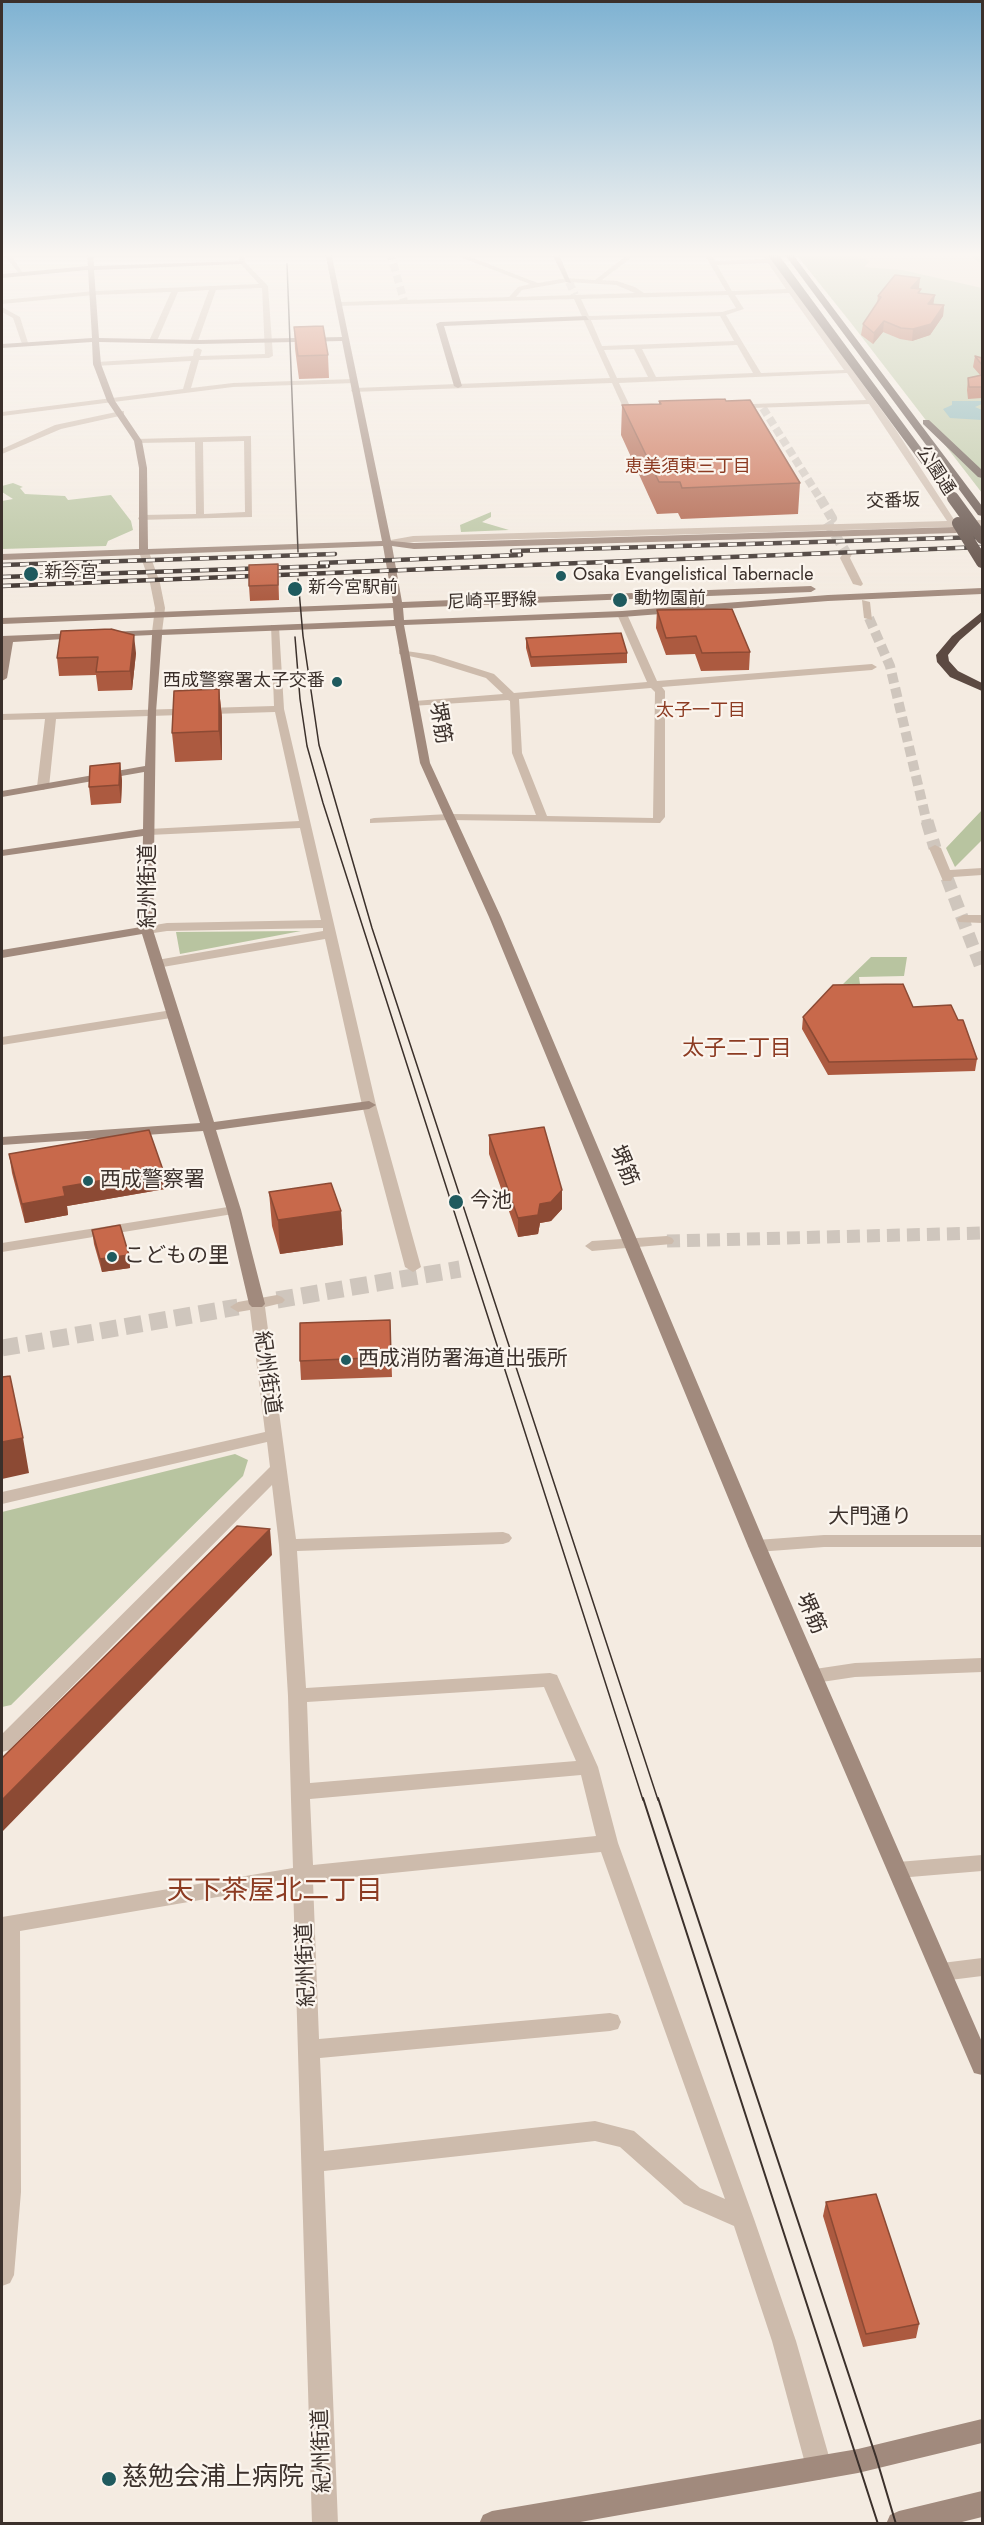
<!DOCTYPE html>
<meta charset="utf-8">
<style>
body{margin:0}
#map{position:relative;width:984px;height:2525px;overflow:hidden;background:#f4ebe1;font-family:Jost,sans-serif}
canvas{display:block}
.frame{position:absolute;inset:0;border:3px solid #3b302b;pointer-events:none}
</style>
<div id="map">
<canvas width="984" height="2525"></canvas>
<div class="frame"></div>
</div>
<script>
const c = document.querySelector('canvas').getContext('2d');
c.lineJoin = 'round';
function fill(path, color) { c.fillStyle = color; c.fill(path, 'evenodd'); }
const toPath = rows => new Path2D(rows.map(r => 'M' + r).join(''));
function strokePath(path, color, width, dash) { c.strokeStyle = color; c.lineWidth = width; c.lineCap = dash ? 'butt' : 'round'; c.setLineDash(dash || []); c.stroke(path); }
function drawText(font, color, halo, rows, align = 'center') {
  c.font = font + ' Jost,"Noto Sans JP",sans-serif'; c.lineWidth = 4.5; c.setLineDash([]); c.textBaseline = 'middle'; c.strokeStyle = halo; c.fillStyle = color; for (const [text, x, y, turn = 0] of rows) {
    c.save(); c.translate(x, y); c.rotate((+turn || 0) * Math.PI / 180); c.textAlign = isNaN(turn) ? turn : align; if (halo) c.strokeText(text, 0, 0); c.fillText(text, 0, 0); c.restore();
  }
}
fill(toPath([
 [795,253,982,253,982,493,851,323],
 [13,483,23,487,20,488,25,494,65,496,68,500,111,495,131,521,133,530,108,541,106,546,2,549,2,501,13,499,2,492,2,486],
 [491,512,491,517,482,522,509,530,461,532,460,525],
 [982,810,982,840,955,867,946,848],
 [301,931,180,954,176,932],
 [871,957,907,957,904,976,859,977,860,984,843,984],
 [235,1454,248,1460,243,1476,11,1705,2,1707,2,1512]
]), '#b8c4a0');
fill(toPath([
 [849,253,966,253,982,264,982,288,902,270,864,267,870,261]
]), '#ecdcc8');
fill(toPath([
 [952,401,982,401,982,404,975,407,982,410,982,420,950,418,943,409,952,405]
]), '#7fb0b2');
strokePath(toPath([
 [390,252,404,301],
 [763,408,821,500]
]), '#cfc6bd', 8, [8, 4]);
strokePath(toPath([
 [820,498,832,518,827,522,847,554],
 [869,618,890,666,927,823]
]), '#cfc6bd', 10, [10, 5]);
strokePath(toPath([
 [927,821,935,848],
 [947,878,982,970],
 [667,1241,982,1233]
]), '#cfc6bd', 13, [13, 7]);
strokePath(toPath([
 [277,1300,460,1269],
 [2,1348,238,1307]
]), '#cfc6bd', 17, [17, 8]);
strokePath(toPath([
 [569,282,575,295]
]), '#cfc6bd', 8, [8, 4]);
fill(toPath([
 [2,252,9,252,24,275,20,275,2,252],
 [238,252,244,252,245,262,268,286,273,356,269,358,199,360,191,388,233,383,353,379,357,381,356,383,233,387,2,416,2,412,183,389,191,361,94,366,93,364,97,362,193,356,194,350,198,348,202,350,200,356,265,354,262,288,216,290,198,341,194,343,190,341,209,290,178,292,157,341,153,343,149,341,171,292,94,295,2,304,2,300,94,291,259,284,239,262,238,252],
 [447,252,457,252,538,283,567,278,595,280,631,252,639,252,602,280,617,281,635,287,644,293,726,291,703,252,710,252,715,261,765,259,760,252,767,252,896,430,955,521,982,520,982,526,959,526,961,530,957,533,950,527,413,542,385,545,385,541,413,536,947,521,869,404,752,408,748,406,752,404,866,400,847,373,619,383,638,423,634,425,630,423,612,383,352,392,351,390,355,388,610,378,574,299,339,306,335,304,339,302,509,297,518,287,530,284,447,252],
 [768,263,786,289,732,291,717,265,768,263],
 [567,282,616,285,635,293,516,297,522,290,567,282],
 [789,293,844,370,761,373,726,315,744,309,735,295,789,293],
 [728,295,736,308,722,312,589,316,581,299,728,295],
 [720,316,734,341,602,346,591,320,720,316],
 [737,345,753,373,656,377,642,349,737,345],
 [634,349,648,377,617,378,604,350,634,349],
 [2,307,20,317,29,346,22,344,13,318,2,312,2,307],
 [121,411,124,411,124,415,61,429,2,454,2,449,55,425,121,411],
 [251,436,252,517,139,520,138,518,142,515,196,514,195,442,138,443,135,443,135,439,251,436],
 [244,441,245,512,204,514,203,442,244,441],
 [144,549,149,552,160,583,165,608,162,632,157,635,152,632,155,608,150,583,139,552,144,549],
 [844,552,852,554,850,558,863,584,861,586,853,584,840,558,844,552],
 [862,600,870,602,872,620,864,618,862,600],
 [622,611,627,614,657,681,872,664,877,667,872,670,662,687,665,691,665,817,660,823,449,820,370,823,370,819,374,818,449,814,536,815,512,753,510,701,508,700,411,706,411,702,415,701,503,694,486,678,428,660,399,654,399,650,434,655,494,674,514,693,647,682,617,614,622,611],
 [651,688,655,692,653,818,547,816,522,753,519,699,651,688],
 [271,625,279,627,284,709,376,1105,421,1267,413,1272,405,1267,362,1105,325,939,157,968,151,964,157,960,323,931,323,928,167,931,147,934,141,930,143,927,167,923,321,920,300,828,149,835,143,832,149,829,299,821,275,712,56,719,49,787,43,790,37,787,45,719,2,720,2,714,274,706,271,625],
 [935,845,941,848,950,870,982,868,982,875,953,877,951,881,943,881,929,848,935,845],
 [963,915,982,915,982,923,959,922,957,919,963,915],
 [172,1010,178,1014,177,1017,2,1045,2,1037,172,1010],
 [234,1206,241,1210,239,1213,2,1252,2,1243,234,1206],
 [667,1236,672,1238,674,1241,672,1244,592,1251,585,1246,592,1241,667,1236],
 [277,1295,282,1297,285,1300,282,1303,265,1307,296,1539,503,1532,509,1534,512,1538,509,1542,503,1544,297,1551,306,1688,550,1673,557,1675,598,1767,618,1843,754,2219,796,2341,832,2467,828,2476,819,2480,810,2476,806,2467,772,2341,734,2226,684,2204,620,2147,595,2141,324,2171,338,2524,312,2524,293,1884,20,1931,21,2192,14,2275,10,2283,2,2286,2,1917,293,1868,288,1696,279,1545,272,1485,9,1750,2,1752,2,1734,270,1467,267,1442,2,1504,2,1492,265,1432,250,1310,238,1312,230,1307,238,1302,277,1295],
 [544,1687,576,1761,310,1783,307,1702,544,1687],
 [581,1775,596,1836,313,1865,310,1799,581,1775],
 [601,1852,725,2199,700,2188,634,2131,595,2121,324,2151,320,2058,610,2031,618,2029,621,2022,618,2015,610,2013,319,2039,313,1881,601,1852],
 [824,1535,982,1535,982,1547,824,1547,757,1552,751,1550,748,1546,751,1542,757,1540,824,1535],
 [982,1658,982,1672,855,1677,815,1683,808,1681,806,1676,808,1671,815,1669,855,1663,982,1658],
 [982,1855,982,1871,898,1878,891,1876,888,1870,891,1864,898,1862,982,1855],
 [982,1958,982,1976,942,1981,935,1978,932,1972,935,1966,942,1963,982,1958]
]), '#cdbbac');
fill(toPath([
 [87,252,93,252,94,266,244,261,242,264,94,270,99,338,199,340,342,337,325,252,331,252,391,541,414,543,956,527,960,530,956,533,414,549,392,546,402,602,811,586,816,589,811,592,403,608,404,620,622,611,828,595,982,588,982,594,828,601,622,617,404,625,430,763,501,917,766,1546,982,2042,982,2075,974,2073,971,2066,748,1546,489,917,420,763,395,626,162,635,156,712,153,930,214,1122,369,1101,376,1105,369,1109,216,1130,241,1210,265,1304,262,1307,252,1307,249,1304,227,1210,203,1131,2,1145,2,1137,200,1123,142,934,2,958,2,950,141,927,143,836,2,856,2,850,143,829,144,772,2,797,2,791,145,766,152,635,109,637,104,634,106,632,394,620,393,608,2,624,2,618,393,603,383,546,2,560,2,554,139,549,139,468,134,441,107,401,93,364,92,342,2,348,2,344,92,338,88,270,2,278,2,274,88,266,87,252],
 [342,341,382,541,148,549,147,468,142,441,115,401,101,364,99,342,199,344,342,341],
 [551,252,558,252,571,283,566,282,551,252],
 [586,316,589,320,444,326,462,386,458,388,454,386,436,324,440,322,586,316],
 [79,633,82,634,82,638,13,642,7,678,2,681,2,636,79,633],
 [982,2419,982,2443,858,2473,569,2524,479,2524,483,2515,492,2511,858,2449,982,2419],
 [982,2491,982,2517,954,2524,886,2524,890,2515,899,2511,982,2491]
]), '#a18a7d');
fill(toPath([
 [783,252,791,252,982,506,982,516,978,515,783,252],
 [923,420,929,420,982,470,982,478,978,477,923,424,923,420],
 [982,612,982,621,960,640,948,655,949,661,958,671,982,683,982,691,950,677,937,662,936,655,952,636,982,612]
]), '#5c4a42');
strokePath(toPath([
 [287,264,298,552],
 [298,579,303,636,319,745,372,928,658,1800],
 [295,637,300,699,307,746,323,803,643,1800]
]), '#3b302b', 1.5);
strokePath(toPath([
 [643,1798,878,2524],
 [658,1798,876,2457,896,2524]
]), '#3b302b', 2);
const rail = toPath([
 [512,551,982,537],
 [320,563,521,555],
 [2,565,335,554],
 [2,577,328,566],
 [2,586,982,547]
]);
strokePath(rail, '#3b302b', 4.5);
strokePath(rail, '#fbf5ee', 3, [9]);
strokePath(toPath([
 [771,252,954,500]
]), '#5c4a42', 9);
strokePath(toPath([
 [953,498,982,538],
 [958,523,982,562]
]), '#5c4a42', 12);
fill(toPath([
 [920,278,918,289,920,294,934,304,944,305,943,316,930,335,912,341,900,339,883,332,873,344,861,335,863,324,877,303,878,296],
 [294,327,328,355,329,378,299,379,295,349],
 [975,356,982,358,982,398,968,399,967,390,968,378,980,375,973,367],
 [659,401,800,483,798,514,681,519,678,513,657,514,621,435,622,405,659,404],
 [278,564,279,600,250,601,249,586],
 [657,610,750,652,749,670,701,671,695,654,666,655,656,628],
 [526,638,627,653,627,663,531,667,526,648],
 [136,653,132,690,98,691,96,675,59,676,57,658],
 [219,689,222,718,222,760,175,762,172,733],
 [120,763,122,781,121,803,91,805,89,787],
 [913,1007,977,1059,975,1071,828,1075,802,1029,803,1017],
 [489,1135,562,1209,551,1221,540,1223,538,1234,518,1237,489,1154],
 [9,1154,165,1189,67,1206,68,1215,25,1223,12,1173],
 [269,1192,341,1211,343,1245,280,1254,272,1226],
 [92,1230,129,1255,130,1268,102,1272,94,1244],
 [390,1320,392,1377,301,1380,300,1361],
 [826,2202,919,2324,916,2338,863,2347,823,2216]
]), '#ac5a40');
fill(toPath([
 [920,278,919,288,910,299,911,288],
 [935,295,933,306,928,304],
 [944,305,943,316,930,335,912,341,913,329],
 [884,321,883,332,873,344,874,333],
 [134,635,136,653,132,690,130,671],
 [219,689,222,718,222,760,219,731],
 [120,763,122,781,121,803,119,785],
 [163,1170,165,1189,67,1206,68,1215,25,1223,22,1204,63,1187],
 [562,1190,562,1209,551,1221,540,1223,538,1234,518,1237,518,1218],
 [341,1211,343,1245,280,1254,278,1220],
 [129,1255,130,1268,102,1272,100,1259],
 [23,1438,29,1473,2,1479,2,1442],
 [270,1529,272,1555,2,1832,2,1800]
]), '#8c4a34');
const building = toPath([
 [895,275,920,278,911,288,921,289,918,293,935,295,928,304,944,305,931,324,913,329,901,328,884,321,874,333,863,324,881,297,878,296,895,275],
 [323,326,328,355,298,356,294,327,323,326],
 [975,356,982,358,982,365,975,356],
 [982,375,982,387,969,387,968,378,982,375],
 [725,399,726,401,750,400,800,483,682,488,680,482,659,482,622,405,661,404,659,401,725,399],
 [278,564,278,585,249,586,249,565,278,564],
 [732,609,750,652,702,653,696,636,666,638,657,610,732,609],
 [111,629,134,635,130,671,96,672,98,657,57,658,61,631,111,629],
 [621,633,627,653,531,657,526,638,621,633],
 [219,689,219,731,172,733,174,691,219,689],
 [120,763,119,785,89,787,90,766,120,763],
 [903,984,913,1007,951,1005,958,1020,963,1020,977,1059,829,1062,803,1017,833,985,903,984],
 [544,1127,562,1190,551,1202,540,1204,538,1215,518,1218,489,1135,544,1127],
 [149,1130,163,1170,63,1187,65,1196,22,1204,9,1154,149,1130],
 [331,1183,341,1211,278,1220,269,1192,331,1183],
 [120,1225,129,1255,100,1259,92,1230,120,1225],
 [390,1320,391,1357,300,1361,300,1323,390,1320],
 [10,1376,23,1438,2,1442,2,1377,10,1376],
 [237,1526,270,1529,2,1800,2,1758,237,1526],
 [876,2194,919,2324,866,2334,826,2202,876,2194]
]);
fill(building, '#c8694b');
strokePath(building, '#8c4a34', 1.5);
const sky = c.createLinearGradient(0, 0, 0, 606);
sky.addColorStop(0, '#7eb2d2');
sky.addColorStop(0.42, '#faf6f2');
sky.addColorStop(1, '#faf6f200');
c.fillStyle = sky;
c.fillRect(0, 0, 984, 606);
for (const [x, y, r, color] of [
 [31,574,8,"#1f5a5e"],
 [561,576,6,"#1f5a5e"],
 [295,589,8,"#1f5a5e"],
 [620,600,8,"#1f5a5e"],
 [337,682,6,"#1f5a5e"],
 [88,1181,6,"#1f5a5e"],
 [456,1202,8,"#1f5a5e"],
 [112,1257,6,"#1f5a5e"],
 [346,1360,6,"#1f5a5e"],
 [109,2479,8,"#1f5a5e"]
]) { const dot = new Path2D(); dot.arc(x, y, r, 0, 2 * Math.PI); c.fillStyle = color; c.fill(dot); strokePath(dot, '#fbf5ee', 2); }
drawText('18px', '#8c3b22', '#fbf5ee', [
 ["恵美須東三丁目",688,468],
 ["太子一丁目",701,712]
]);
drawText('18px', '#3b302b', '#fbf5ee', [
 ["公園通",935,471,57],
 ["交番坂",893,502,-2],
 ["尼崎平野線",492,602,-2]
]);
drawText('18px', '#3b302b', '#fbf5ee', [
 ["新今宮",44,574],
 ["Osaka Evangelistical Tabernacle",573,576],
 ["新今宮駅前",308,589],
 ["動物園前",634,600],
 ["西成警察署太子交番",325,682,"right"]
], 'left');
drawText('21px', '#3b302b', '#fbf5ee', [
 ["堺筋",439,723,80],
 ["紀州街道",149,886,-90],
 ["堺筋",623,1166,67],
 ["紀州街道",266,1373,82],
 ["大門通り",870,1518],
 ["堺筋",810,1614,66],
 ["紀州街道",307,1965,-92],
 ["紀州街道",323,2451,-92]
]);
drawText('21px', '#3b302b', '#fbf5ee', [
 ["西成警察署",100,1181],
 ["今池",470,1202],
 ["こどもの里",124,1257],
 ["西成消防署海道出張所",358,1360]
], 'left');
drawText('22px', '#8c3b22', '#fbf5ee', [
 ["太子二丁目",737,1050]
]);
drawText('26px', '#3b302b', '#fbf5ee', [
 ["慈勉会浦上病院",122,2479]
], 'left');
drawText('27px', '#8c3b22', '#fbf5ee', [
 ["天下茶屋北二丁目",275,1892]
]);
</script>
